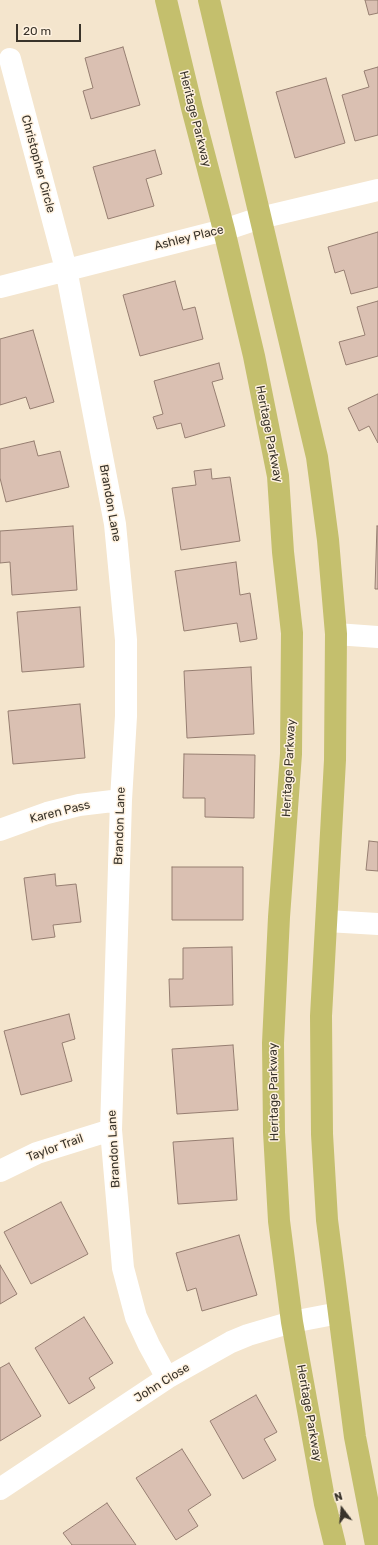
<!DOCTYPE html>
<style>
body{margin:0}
#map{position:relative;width:378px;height:1545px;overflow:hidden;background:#f4e5cd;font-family:Rubik,sans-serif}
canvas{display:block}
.north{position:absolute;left:322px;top:1489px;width:40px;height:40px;-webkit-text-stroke:3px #fff2e0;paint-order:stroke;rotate:344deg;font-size:11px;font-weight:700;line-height:16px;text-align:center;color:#39332a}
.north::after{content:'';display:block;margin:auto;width:14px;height:18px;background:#39332a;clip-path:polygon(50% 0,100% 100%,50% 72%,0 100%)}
.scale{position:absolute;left:16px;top:24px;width:65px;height:18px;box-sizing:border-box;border:2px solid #39332a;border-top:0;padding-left:5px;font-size:12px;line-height:14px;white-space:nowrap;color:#39332a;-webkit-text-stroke:3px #fff2e0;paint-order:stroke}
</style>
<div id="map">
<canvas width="378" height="1545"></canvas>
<div class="north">N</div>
<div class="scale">20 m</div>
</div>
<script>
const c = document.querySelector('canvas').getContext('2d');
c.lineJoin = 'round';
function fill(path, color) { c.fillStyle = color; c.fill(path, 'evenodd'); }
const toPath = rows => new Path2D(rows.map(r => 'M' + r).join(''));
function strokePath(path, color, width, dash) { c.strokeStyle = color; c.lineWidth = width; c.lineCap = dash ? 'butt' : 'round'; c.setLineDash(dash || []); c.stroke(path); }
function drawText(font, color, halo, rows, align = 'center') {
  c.font = font + ' Rubik,sans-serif'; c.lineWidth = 3; c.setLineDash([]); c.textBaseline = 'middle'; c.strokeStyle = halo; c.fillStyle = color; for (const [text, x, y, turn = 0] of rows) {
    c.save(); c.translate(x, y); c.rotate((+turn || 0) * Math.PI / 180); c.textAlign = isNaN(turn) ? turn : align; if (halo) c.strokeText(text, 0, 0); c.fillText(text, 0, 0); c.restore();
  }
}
const building = toPath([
 [365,0,378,0,378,13,369,15,365,0],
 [123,47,140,105,91,119,83,91,93,88,85,58,123,47],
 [378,67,378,135,355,141,342,95,369,87,364,71,378,67],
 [326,78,345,143,295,158,276,92,326,78],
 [155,150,162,174,146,179,154,206,108,219,93,167,155,150],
 [378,232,378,287,351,294,344,270,335,273,328,247,378,232],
 [175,281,183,310,195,307,203,339,140,356,123,295,175,281],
 [378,301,378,356,346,365,339,342,365,335,357,307,378,301],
 [33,330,54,402,30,409,26,397,0,405,0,339,33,330],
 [219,363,223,379,212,382,225,426,185,438,181,423,157,429,153,417,163,414,154,381,219,363],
 [378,394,378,443,369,426,359,431,348,408,378,394],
 [34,441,38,456,60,451,69,487,6,502,0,478,0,449,34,441],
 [211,469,212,479,230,477,240,541,181,550,172,488,196,485,194,471,211,469],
 [73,526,77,590,12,595,10,562,0,563,0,531,73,526],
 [377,526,378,526,378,589,375,589,377,526],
 [236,562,240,595,250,593,257,639,240,642,237,623,184,631,175,571,236,562],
 [80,607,84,667,22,672,17,612,80,607],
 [251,667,254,734,187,738,184,671,251,667],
 [80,704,85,758,13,764,8,711,80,704],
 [184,754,255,755,254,818,205,817,205,798,183,798,184,754],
 [369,841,378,842,378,871,366,870,369,841],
 [172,867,243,867,243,920,172,920,172,867],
 [55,874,56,886,76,884,81,922,53,925,55,937,32,940,24,878,55,874],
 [232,947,233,1005,170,1007,169,979,183,979,183,948,232,947],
 [69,1014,75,1039,62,1043,72,1081,21,1095,4,1031,69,1014],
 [233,1045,238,1110,177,1114,172,1049,233,1045],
 [233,1138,237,1200,178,1204,173,1142,233,1138],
 [61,1202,88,1254,31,1284,4,1232,61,1202],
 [239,1235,257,1295,202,1311,196,1288,187,1291,176,1253,239,1235],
 [0,1265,17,1294,0,1304,0,1265],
 [84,1317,113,1363,89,1378,95,1388,69,1404,35,1348,84,1317],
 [9,1363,41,1416,0,1441,0,1368,9,1363],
 [256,1395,277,1432,264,1439,276,1460,243,1479,210,1421,256,1395],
 [182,1449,211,1495,188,1510,198,1526,176,1540,136,1478,182,1449],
 [107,1503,136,1545,72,1545,63,1533,107,1503]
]);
fill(building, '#dac0b2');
strokePath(building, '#967e71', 1);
strokePath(toPath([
 [10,59,66,269,115,524,126,640,126,716,121,800,111,1130,123,1268,136,1317,149,1345,167,1378],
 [0,287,224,230,260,218,378,190],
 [336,634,378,637],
 [0,830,47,813,79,805,121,800],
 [327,921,378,924],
 [0,1171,37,1153,111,1130],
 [0,1489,167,1378,231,1342,248,1335,292,1322,339,1313]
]), '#fff', 22);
strokePath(toPath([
 [166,0,192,108,224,230,254,356,278,476,283,552,292,633,291,754,279,917,273,1043,274,1132,279,1221,292,1322,325,1504,335,1545],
 [209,0,317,457,328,540,336,634,335,760,321,1016,322,1134,327,1220,355,1437,376,1545]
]), '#c4bf6d', 22);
drawText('12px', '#39332a', '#fff2e0', [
 ["Heritage Parkway",195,119,76],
 ["Christopher Circle",38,164,75],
 ["Ashley Place",189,238,-14],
 ["Heritage Parkway",269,434,79],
 ["Brandon Lane",110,503,80],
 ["Heritage Parkway",289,768,-87],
 ["Karen Pass",60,812,-14],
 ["Brandon Lane",120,826,-88],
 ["Heritage Parkway",274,1092,-91],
 ["Taylor Trail",55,1148,-20],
 ["Brandon Lane",114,1149,-93],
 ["John Close",162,1383,-32],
 ["Heritage Parkway",309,1413,80]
]);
</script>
